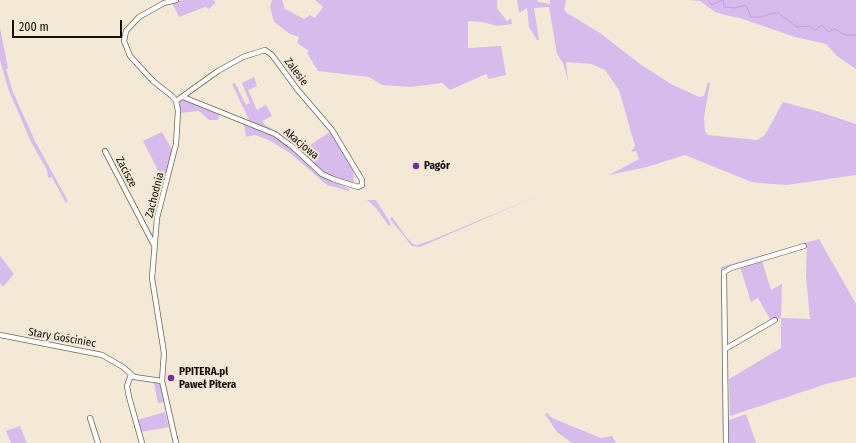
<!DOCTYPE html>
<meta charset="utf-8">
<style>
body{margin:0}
#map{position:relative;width:856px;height:443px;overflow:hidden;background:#f4e9d7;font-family:"Fira Sans Condensed",sans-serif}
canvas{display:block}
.scale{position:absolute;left:12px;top:20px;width:110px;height:18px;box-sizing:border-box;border:2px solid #120f09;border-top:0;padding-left:5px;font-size:12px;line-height:14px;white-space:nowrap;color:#120f09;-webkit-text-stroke:3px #f4e9d7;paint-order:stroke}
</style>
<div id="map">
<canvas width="856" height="443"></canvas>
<div class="scale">200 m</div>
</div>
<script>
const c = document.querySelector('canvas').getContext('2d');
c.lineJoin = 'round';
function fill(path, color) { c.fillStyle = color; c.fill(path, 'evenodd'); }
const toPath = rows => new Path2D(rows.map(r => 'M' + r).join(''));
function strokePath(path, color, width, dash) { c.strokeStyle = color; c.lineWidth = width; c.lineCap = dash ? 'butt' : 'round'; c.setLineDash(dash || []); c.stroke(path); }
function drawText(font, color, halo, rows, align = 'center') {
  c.font = font + ' "Fira Sans Condensed",sans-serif'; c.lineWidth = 4; c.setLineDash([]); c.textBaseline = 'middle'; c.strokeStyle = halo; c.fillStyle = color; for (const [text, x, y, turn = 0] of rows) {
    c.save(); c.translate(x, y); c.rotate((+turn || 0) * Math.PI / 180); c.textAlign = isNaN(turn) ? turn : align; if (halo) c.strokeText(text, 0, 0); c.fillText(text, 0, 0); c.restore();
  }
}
fill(toPath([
 [184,0,213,0,216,2,209,9,205,7,179,17,172,3],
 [272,0,282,0,285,9,304,19,310,15,315,18,323,7,315,0,497,0,497,8,507,21,511,18,512,24,498,26,482,22,468,21,468,48,501,46,506,75,489,79,486,74,450,90,442,83,411,87,382,85,369,77,318,71,307,53,309,51,297,43,299,37,290,34,274,22,270,7],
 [517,0,537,0,538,2,550,4,550,0,566,0,564,9,567,13,600,33,640,64,671,84,699,97,704,96,708,82,710,83,704,117,705,131,708,135,757,140,765,135,783,102,820,112,856,124,856,175,787,185,759,183,749,181,685,155,647,167,609,175,639,159,636,151,631,152,635,146,619,90,605,70,591,64,566,62,568,81,563,63,557,54,549,7,534,8,539,40,537,40,529,27,527,8,519,13],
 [689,0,856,0,856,69,837,56,826,44,795,37,740,18,729,16,715,12,700,1],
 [0,28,8,68,6,69,13,92,35,141,68,201,66,203,52,177,48,178,47,170,31,142,9,91,0,60],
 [254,77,257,86,248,90,257,110,266,105,272,116,262,121,264,124,273,130,271,131,250,122,232,84,235,83,246,105,250,103,242,83],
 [186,99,219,115,218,120,209,120,199,111,180,113,180,102],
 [244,125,273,135,293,149,309,164,343,186,350,189,349,191,327,185,290,153,269,140,255,135,246,137],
 [331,131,353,169,354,181,352,183,341,180,322,171,300,152],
 [162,132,172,150,165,184,143,141],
 [537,196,420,247,412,246,390,219,392,217,407,238,413,244,417,245,432,240],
 [367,200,376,200,391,224,389,226,376,208],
 [819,239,856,304,856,377,826,384,730,416,729,379,781,348,781,318,771,321,758,298,751,302,740,267,762,261,771,290,782,284,781,318,810,319,806,276,807,244,725,268,722,271,725,443,723,443,721,267],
 [0,256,14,274,3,287,0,283],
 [154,383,160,383,164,402,158,403],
 [165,412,169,427,141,432,137,420],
 [547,413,552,418,601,438,612,436,616,443,572,443,557,432,545,414],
 [746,414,756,443,728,443,727,421],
 [20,426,27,443,11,443,6,431]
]), '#d7bbec');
strokePath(toPath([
 [708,0,711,5,723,0,724,7,734,8,746,5,751,17,761,17,773,13,778,13,797,27,809,26,815,30,822,25,828,32,835,29,845,35,856,35]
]), '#c69de4', 1);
const minor = toPath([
 [176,0,164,3,139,17,126,31,124,41,130,56,153,81,172,96,176,101,178,111,176,144,157,218,152,278,164,353,162,381,176,443],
 [176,101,218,71,243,57,265,50,272,55,297,89,332,130,362,180,362,185,358,187,333,179,322,174,294,148,275,134,183,97],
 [105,151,154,245],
 [0,335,102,355,123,367,134,377,162,381],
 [725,349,775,320],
 [131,375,127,386,129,397,142,443],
 [90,418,98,443],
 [726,443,724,272,731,268,804,246]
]);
strokePath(minor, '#6f6656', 6);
strokePath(minor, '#fff', 4.5);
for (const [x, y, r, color] of [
 [416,166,4,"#762ea0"],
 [171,378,4,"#762ea0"]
]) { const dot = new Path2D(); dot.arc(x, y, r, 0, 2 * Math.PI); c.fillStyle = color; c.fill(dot); strokePath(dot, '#f4e9d7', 1.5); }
drawText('11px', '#120f09', '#f4e9d7', [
 ["Zalesie",296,72,53],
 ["Akacjowa",301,144,40],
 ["Zacisze",126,172,62],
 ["Zachodnia",155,195,-76],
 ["Stary Gościniec",62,338,10]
]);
drawText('bold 11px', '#120f09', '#f4e9d7', [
 ["Pagór",424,166],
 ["PPITERA.pl",179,372],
 ["Paweł Pitera",179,385]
], 'left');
</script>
